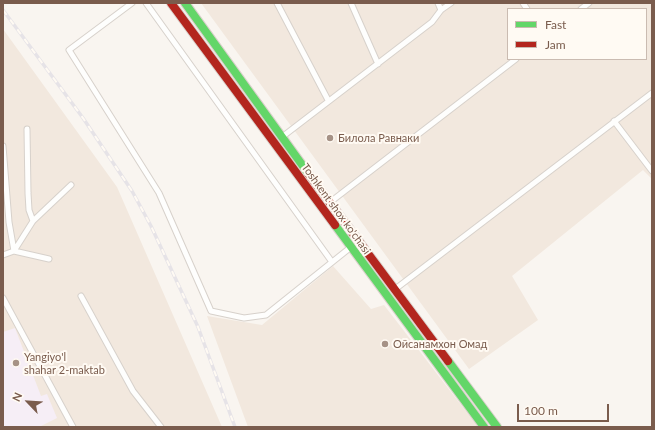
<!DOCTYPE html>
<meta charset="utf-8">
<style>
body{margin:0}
#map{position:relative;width:655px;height:430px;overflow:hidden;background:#f9f5f0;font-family:Lato,sans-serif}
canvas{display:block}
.frame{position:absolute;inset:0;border:4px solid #7a5c4d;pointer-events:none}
.legend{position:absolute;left:507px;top:8px;width:140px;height:52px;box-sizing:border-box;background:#fffaf3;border:1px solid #cabbb1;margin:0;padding:5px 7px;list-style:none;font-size:12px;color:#7a5c4d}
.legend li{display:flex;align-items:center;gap:8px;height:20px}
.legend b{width:20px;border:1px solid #cabbb1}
.north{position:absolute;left:8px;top:382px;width:40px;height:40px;-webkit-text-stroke:3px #fffaf3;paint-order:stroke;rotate:295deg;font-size:11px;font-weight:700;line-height:16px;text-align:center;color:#7a5c4d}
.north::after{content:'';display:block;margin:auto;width:14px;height:18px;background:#7a5c4d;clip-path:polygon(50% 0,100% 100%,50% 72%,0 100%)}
.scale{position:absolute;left:517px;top:404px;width:92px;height:18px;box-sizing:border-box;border:2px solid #7a5c4d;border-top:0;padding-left:5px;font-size:12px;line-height:14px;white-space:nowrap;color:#7a5c4d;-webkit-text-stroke:3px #fffaf3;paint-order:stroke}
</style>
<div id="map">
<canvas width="655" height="430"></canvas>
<div class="frame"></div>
<ul class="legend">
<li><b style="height:5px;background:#63d668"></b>Fast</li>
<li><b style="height:5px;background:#b3261e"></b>Jam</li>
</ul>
<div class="north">N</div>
<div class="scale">100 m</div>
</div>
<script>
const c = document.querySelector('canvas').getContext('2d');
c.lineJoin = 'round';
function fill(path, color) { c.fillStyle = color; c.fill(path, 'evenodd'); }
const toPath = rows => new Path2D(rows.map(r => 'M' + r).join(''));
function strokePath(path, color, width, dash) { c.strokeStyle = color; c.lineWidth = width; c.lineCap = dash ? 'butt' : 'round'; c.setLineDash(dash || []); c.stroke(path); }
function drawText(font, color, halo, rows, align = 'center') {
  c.font = font + ' Lato,sans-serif'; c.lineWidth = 4; c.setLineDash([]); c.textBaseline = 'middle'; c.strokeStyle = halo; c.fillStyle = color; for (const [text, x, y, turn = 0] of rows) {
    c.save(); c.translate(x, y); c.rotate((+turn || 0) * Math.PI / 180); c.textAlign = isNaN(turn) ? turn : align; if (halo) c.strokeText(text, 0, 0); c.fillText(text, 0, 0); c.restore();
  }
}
fill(toPath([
 [201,3,652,3,652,179,643,170,512,276,538,320,469,369],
 [508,9,646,9,646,59,508,59],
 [3,29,117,187,222,427,3,427],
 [333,266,371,309,384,305,478,427,248,427,207,316,262,325]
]), '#f2e8de');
fill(toPath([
 [15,328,41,396,47,394,57,418,39,427,3,427,3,332]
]), '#f6eef6');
const street = toPath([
 [132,3,69,50,159,193,211,311,244,318,266,315,351,247],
 [146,3,332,262],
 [277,3,328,100],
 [351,3,378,64],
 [438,3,441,10],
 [523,3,527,9],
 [581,9,589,3],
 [614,121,652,171],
 [27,129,28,193,29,210,33,221],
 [282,137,432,22,441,10,451,3],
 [3,146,9,222,14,251],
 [329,203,516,59],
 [14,251,33,221,71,185],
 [3,255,14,251,49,259],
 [394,290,652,93],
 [81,296,133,391,161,427],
 [3,298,73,427]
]);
const fast = toPath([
 [185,3,308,173],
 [335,225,484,427],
 [448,361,497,427]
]);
const jam = toPath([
 [171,3,335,225],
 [308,173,448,361]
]);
strokePath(street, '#d7d1cb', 7);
strokePath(fast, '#dad1cc', 10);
strokePath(jam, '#dad1cc', 10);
strokePath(street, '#fefefd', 5);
strokePath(fast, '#63d668', 8);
strokePath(jam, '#b3261e', 8);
const rail = toPath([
 [3,10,83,118,132,191,151,226,198,327,235,427]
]);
strokePath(rail, '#e6e3e7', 3.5);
strokePath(rail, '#fffaf3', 2, [6]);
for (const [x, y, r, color] of [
 [330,138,4,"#a69286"],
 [385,344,4,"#a69286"],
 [16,363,4,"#a69286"]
]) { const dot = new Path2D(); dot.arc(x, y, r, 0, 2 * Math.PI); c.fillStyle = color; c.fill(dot); strokePath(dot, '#fffaf3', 1.5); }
drawText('11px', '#7a5c4d', '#fffaf3', [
 ["Билола Равнаки",338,138],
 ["Ойсанамхон Омад",393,344],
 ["Yangiyo'l",24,357],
 ["shahar 2-maktab",24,370]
], 'left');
drawText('11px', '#7a5c4d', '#fffaf3', [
 ["Toshkent shox ko'chasi",336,209,54]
]);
</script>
